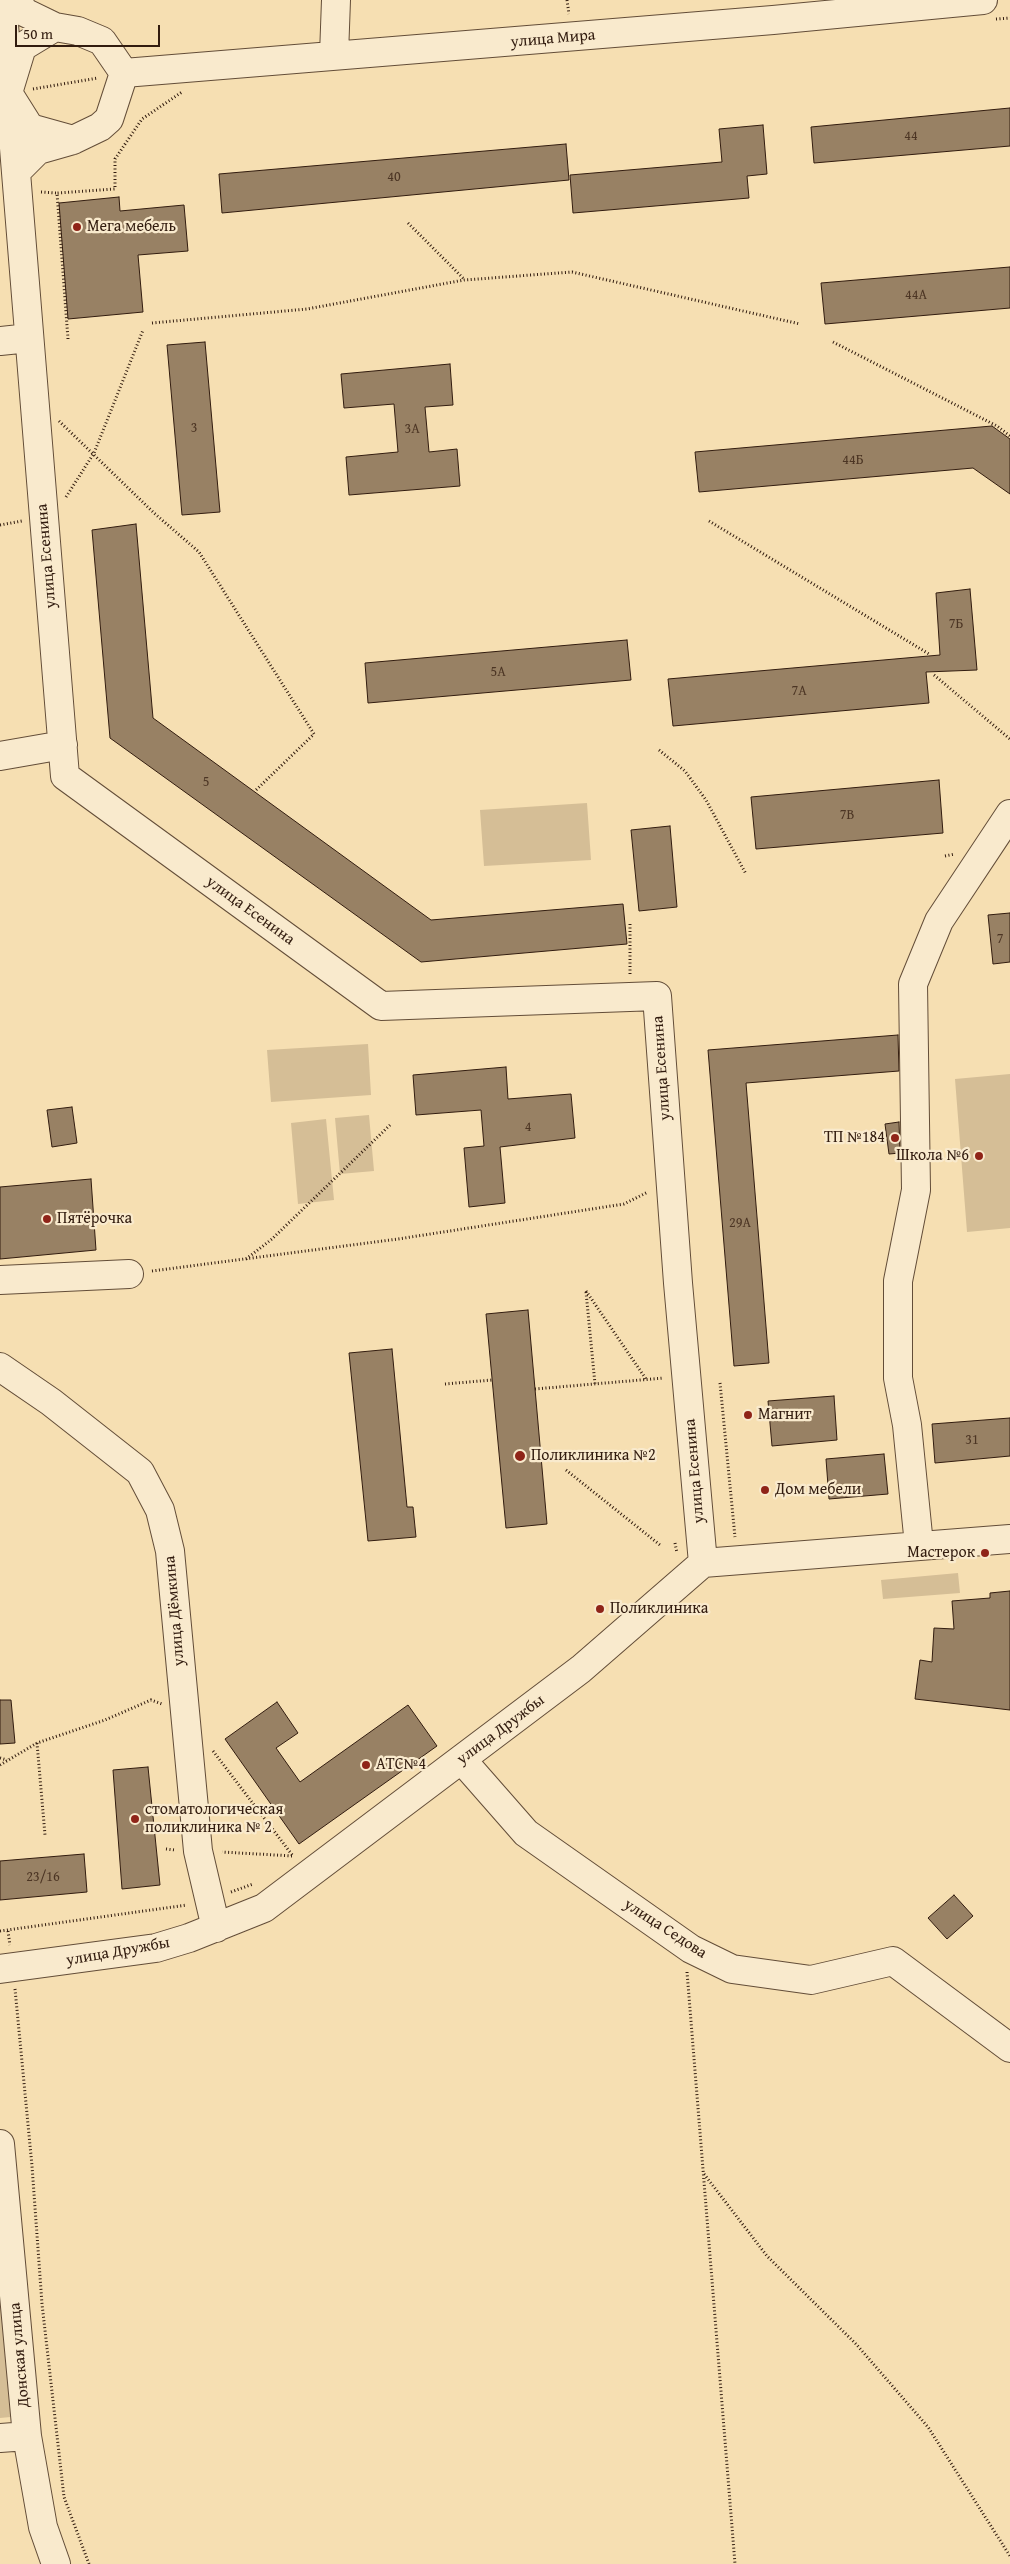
<!DOCTYPE html>
<meta charset="utf-8">
<style>
body{margin:0}
#map{position:relative;width:1010px;height:2564px;overflow:hidden;background:#f6dfb2;font-family:"Gentium Book Plus",serif}
canvas{display:block}
.scale{position:absolute;left:15px;top:25px;width:145px;height:22px;box-sizing:border-box;border:2px solid #321c0f;border-top:0;padding-left:6px;font-size:15px;line-height:18px;white-space:nowrap;color:#321c0f;-webkit-text-stroke:4px #f9eacd;paint-order:stroke}
</style>
<div id="map">
<canvas width="1010" height="2564"></canvas>
<div class="scale">50 m</div>
</div>
<script>
const c = document.querySelector('canvas').getContext('2d');
c.lineJoin = 'round';
function fill(path, color) { c.fillStyle = color; c.fill(path, 'evenodd'); }
const toPath = rows => new Path2D(rows.map(r => 'M' + r).join(''));
function strokePath(path, color, width, dash) { c.strokeStyle = color; c.lineWidth = width; c.lineCap = dash ? 'butt' : 'round'; c.setLineDash(dash || []); c.stroke(path); }
function drawText(font, color, halo, rows, align = 'center') {
  c.font = font + ' "Gentium Book Plus",serif'; c.lineWidth = 4.5; c.setLineDash([]); c.textBaseline = 'middle'; c.strokeStyle = halo; c.fillStyle = color; for (const [text, x, y, turn = 0] of rows) {
    c.save(); c.translate(x, y); c.rotate((+turn || 0) * Math.PI / 180); c.textAlign = isNaN(turn) ? turn : align; if (halo) c.strokeText(text, 0, 0); c.fillText(text, 0, 0); c.restore();
  }
}
fill(toPath([
 [587,803,591,860,484,866,480,810],
 [368,1044,371,1095,271,1102,267,1050],
 [1010,1074,1010,1228,967,1232,955,1079],
 [369,1115,374,1171,340,1174,335,1118],
 [326,1119,334,1200,298,1204,291,1123],
 [958,1573,960,1593,883,1599,881,1580],
 [10,2306,21,2416,0,2418,0,2307]
]), '#d5be96');
const building = toPath([
 [1010,108,1010,146,814,163,811,127,1010,108],
 [763,125,767,174,747,176,749,198,573,213,570,175,722,162,719,129,763,125],
 [566,144,569,180,222,213,219,174,566,144],
 [119,197,120,211,184,205,188,251,138,255,143,312,68,319,59,203,119,197],
 [1010,267,1010,308,825,324,821,283,1010,267],
 [205,342,220,512,182,515,167,345,205,342],
 [450,364,453,405,425,407,429,452,457,449,460,486,349,495,346,457,398,452,394,404,344,408,341,374,450,364],
 [992,426,1010,439,1010,494,973,468,699,492,695,452,992,426],
 [136,524,153,718,431,920,623,904,627,944,421,962,110,738,92,530,136,524],
 [970,589,977,670,926,672,929,703,673,726,668,679,940,655,936,593,970,589],
 [627,640,631,680,368,703,365,663,627,640],
 [939,780,943,833,756,849,751,797,939,780],
 [670,826,677,907,639,911,631,830,670,826],
 [1010,913,1010,962,993,964,988,915,1010,913],
 [898,1035,899,1071,746,1083,769,1363,734,1366,708,1050,898,1035],
 [506,1067,508,1099,571,1094,575,1138,500,1147,505,1203,469,1207,464,1148,484,1146,481,1110,416,1115,413,1075,506,1067],
 [72,1107,77,1143,52,1147,47,1110,72,1107],
 [899,1122,900,1153,889,1154,885,1124,899,1122],
 [91,1179,96,1250,0,1259,0,1187,91,1179],
 [528,1310,547,1524,506,1528,486,1314,528,1310],
 [392,1349,407,1507,413,1507,416,1537,368,1541,349,1353,392,1349],
 [834,1396,837,1440,772,1446,768,1401,834,1396],
 [1010,1418,1010,1456,935,1463,932,1424,1010,1418],
 [884,1454,888,1494,829,1499,826,1459,884,1454],
 [1010,1591,1010,1710,915,1699,920,1660,932,1662,934,1628,954,1629,952,1601,990,1598,990,1593,1010,1591],
 [0,1700,11,1700,15,1743,0,1744,0,1700],
 [277,1702,298,1733,276,1748,300,1782,408,1705,437,1746,299,1844,225,1739,277,1702],
 [148,1767,160,1885,122,1889,113,1770,148,1767],
 [84,1854,87,1892,0,1900,0,1861,84,1854],
 [954,1895,973,1916,947,1939,928,1918,954,1895]
]);
fill(building, '#988164');
strokePath(building, '#321c0f', 1);
const minor = toPath([
 [2,0,65,776,381,1006,657,996,678,1283,703,1563],
 [17,0,24,12,55,27],
 [55,27,78,31,102,41,124,73,109,119,100,127,73,140,30,128,8,93,22,47,55,27],
 [334,55,336,0],
 [124,73,773,20,983,0],
 [16,172,38,150,73,140],
 [0,341,29,338],
 [0,756,63,745],
 [0,1280,129,1274],
 [0,1367,51,1402,140,1472,160,1510,170,1551,198,1851,216,1928],
 [919,1545,907,1425,898,1378,898,1281,916,1190,913,984,939,921,1010,814],
 [462,1760,526,1833,691,1949,732,1969,811,1980,893,1961,1010,2048],
 [0,1969,156,1948,189,1938,264,1908,581,1669,703,1563,1010,1539],
 [0,2144,27,2436,43,2527,56,2564],
 [0,2438,27,2436]
]);
strokePath(minor, '#634d38', 30);
strokePath(toPath([
 [567,0,569,14],
 [996,19,1010,18],
 [33,89,98,78],
 [41,192,57,193],
 [408,223,464,279],
 [152,323,307,309,464,280,572,272,800,324],
 [68,339,57,193,115,189,115,159,142,119,182,92],
 [833,342,997,426,1010,436],
 [59,421,154,513,199,552,314,734,256,790],
 [66,497,94,453,143,330],
 [709,521,929,654],
 [0,525,22,521],
 [934,675,1010,739],
 [659,750,685,771,706,800,746,874],
 [945,856,955,854],
 [630,924,630,976],
 [246,1259,272,1239,390,1125],
 [152,1271,398,1239,624,1204,648,1192],
 [586,1291,646,1379],
 [586,1292,595,1384],
 [720,1383,735,1537],
 [445,1384,492,1380],
 [535,1389,664,1378],
 [566,1470,660,1545],
 [675,1543,677,1553],
 [37,1743,45,1835],
 [213,1751,293,1856,222,1852],
 [0,1758,7,1760],
 [0,1765,37,1743,105,1720,151,1700,162,1704],
 [166,1849,175,1850],
 [231,1892,253,1884],
 [0,1931,187,1905],
 [8,1931,10,1945],
 [687,1972,735,2564],
 [15,1989,32,2166,42,2304,64,2497,89,2564],
 [704,2174,767,2256,856,2344,928,2427,1010,2556]
]), '#321c0f', 3, [1, 2.5]);
strokePath(minor, '#f9eacd', 28);
for (const [x, y, r, color] of [
 [77,227,5,"#8f2418"],
 [895,1138,5,"#8f2418"],
 [979,1156,5,"#8f2418"],
 [47,1219,5,"#8f2418"],
 [748,1415,5,"#8f2418"],
 [520,1456,6,"#8f2418"],
 [765,1490,5,"#8f2418"],
 [985,1553,5,"#8f2418"],
 [600,1609,5,"#8f2418"],
 [366,1765,5,"#8f2418"],
 [135,1819,5,"#8f2418"]
]) { const dot = new Path2D(); dot.arc(x, y, r, 0, 2 * Math.PI); c.fillStyle = color; c.fill(dot); strokePath(dot, '#f9eacd', 2); }
drawText('14px', '#4c3524', null, [
 ["44",911,136],
 ["40",394,177],
 ["44А",916,295],
 ["3",194,428],
 ["3А",412,429],
 ["44Б",853,460],
 ["7Б",956,624],
 ["5А",498,672],
 ["7А",799,691],
 ["5",206,782],
 ["7В",847,815],
 ["7",1000,939],
 ["4",528,1127],
 ["29А",740,1223],
 ["31",972,1440],
 ["23/16",43,1877]
]);
drawText('16px', '#321c0f', '#f9eacd', [
 ["улица Мира",553,39,-5],
 ["улица Есенина",47,556,-95],
 ["улица Есенина",250,911,36],
 ["улица Есенина",662,1068,-94],
 ["улица Есенина",695,1471,-95],
 ["улица Дёмкина",175,1611,-95],
 ["улица Дружбы",501,1730,-37],
 ["улица Седова",665,1929,33],
 ["улица Дружбы",118,1952,-10],
 ["Донская улица",20,2355,-95]
]);
drawText('16px', '#321c0f', '#f9eacd', [
 ["Мега мебель",87,227],
 ["ТП №184",885,1138,"right"],
 ["Школа №6",969,1156,"right"],
 ["Пятёрочка",57,1219],
 ["Магнит",758,1415],
 ["Поликлиника №2",531,1456],
 ["Дом мебели",775,1490],
 ["Мастерок",975,1553,"right"],
 ["Поликлиника",610,1609],
 ["АТС№4",376,1765],
 ["стоматологическая",145,1810],
 ["поликлиника № 2",145,1828]
], 'left');
</script>
